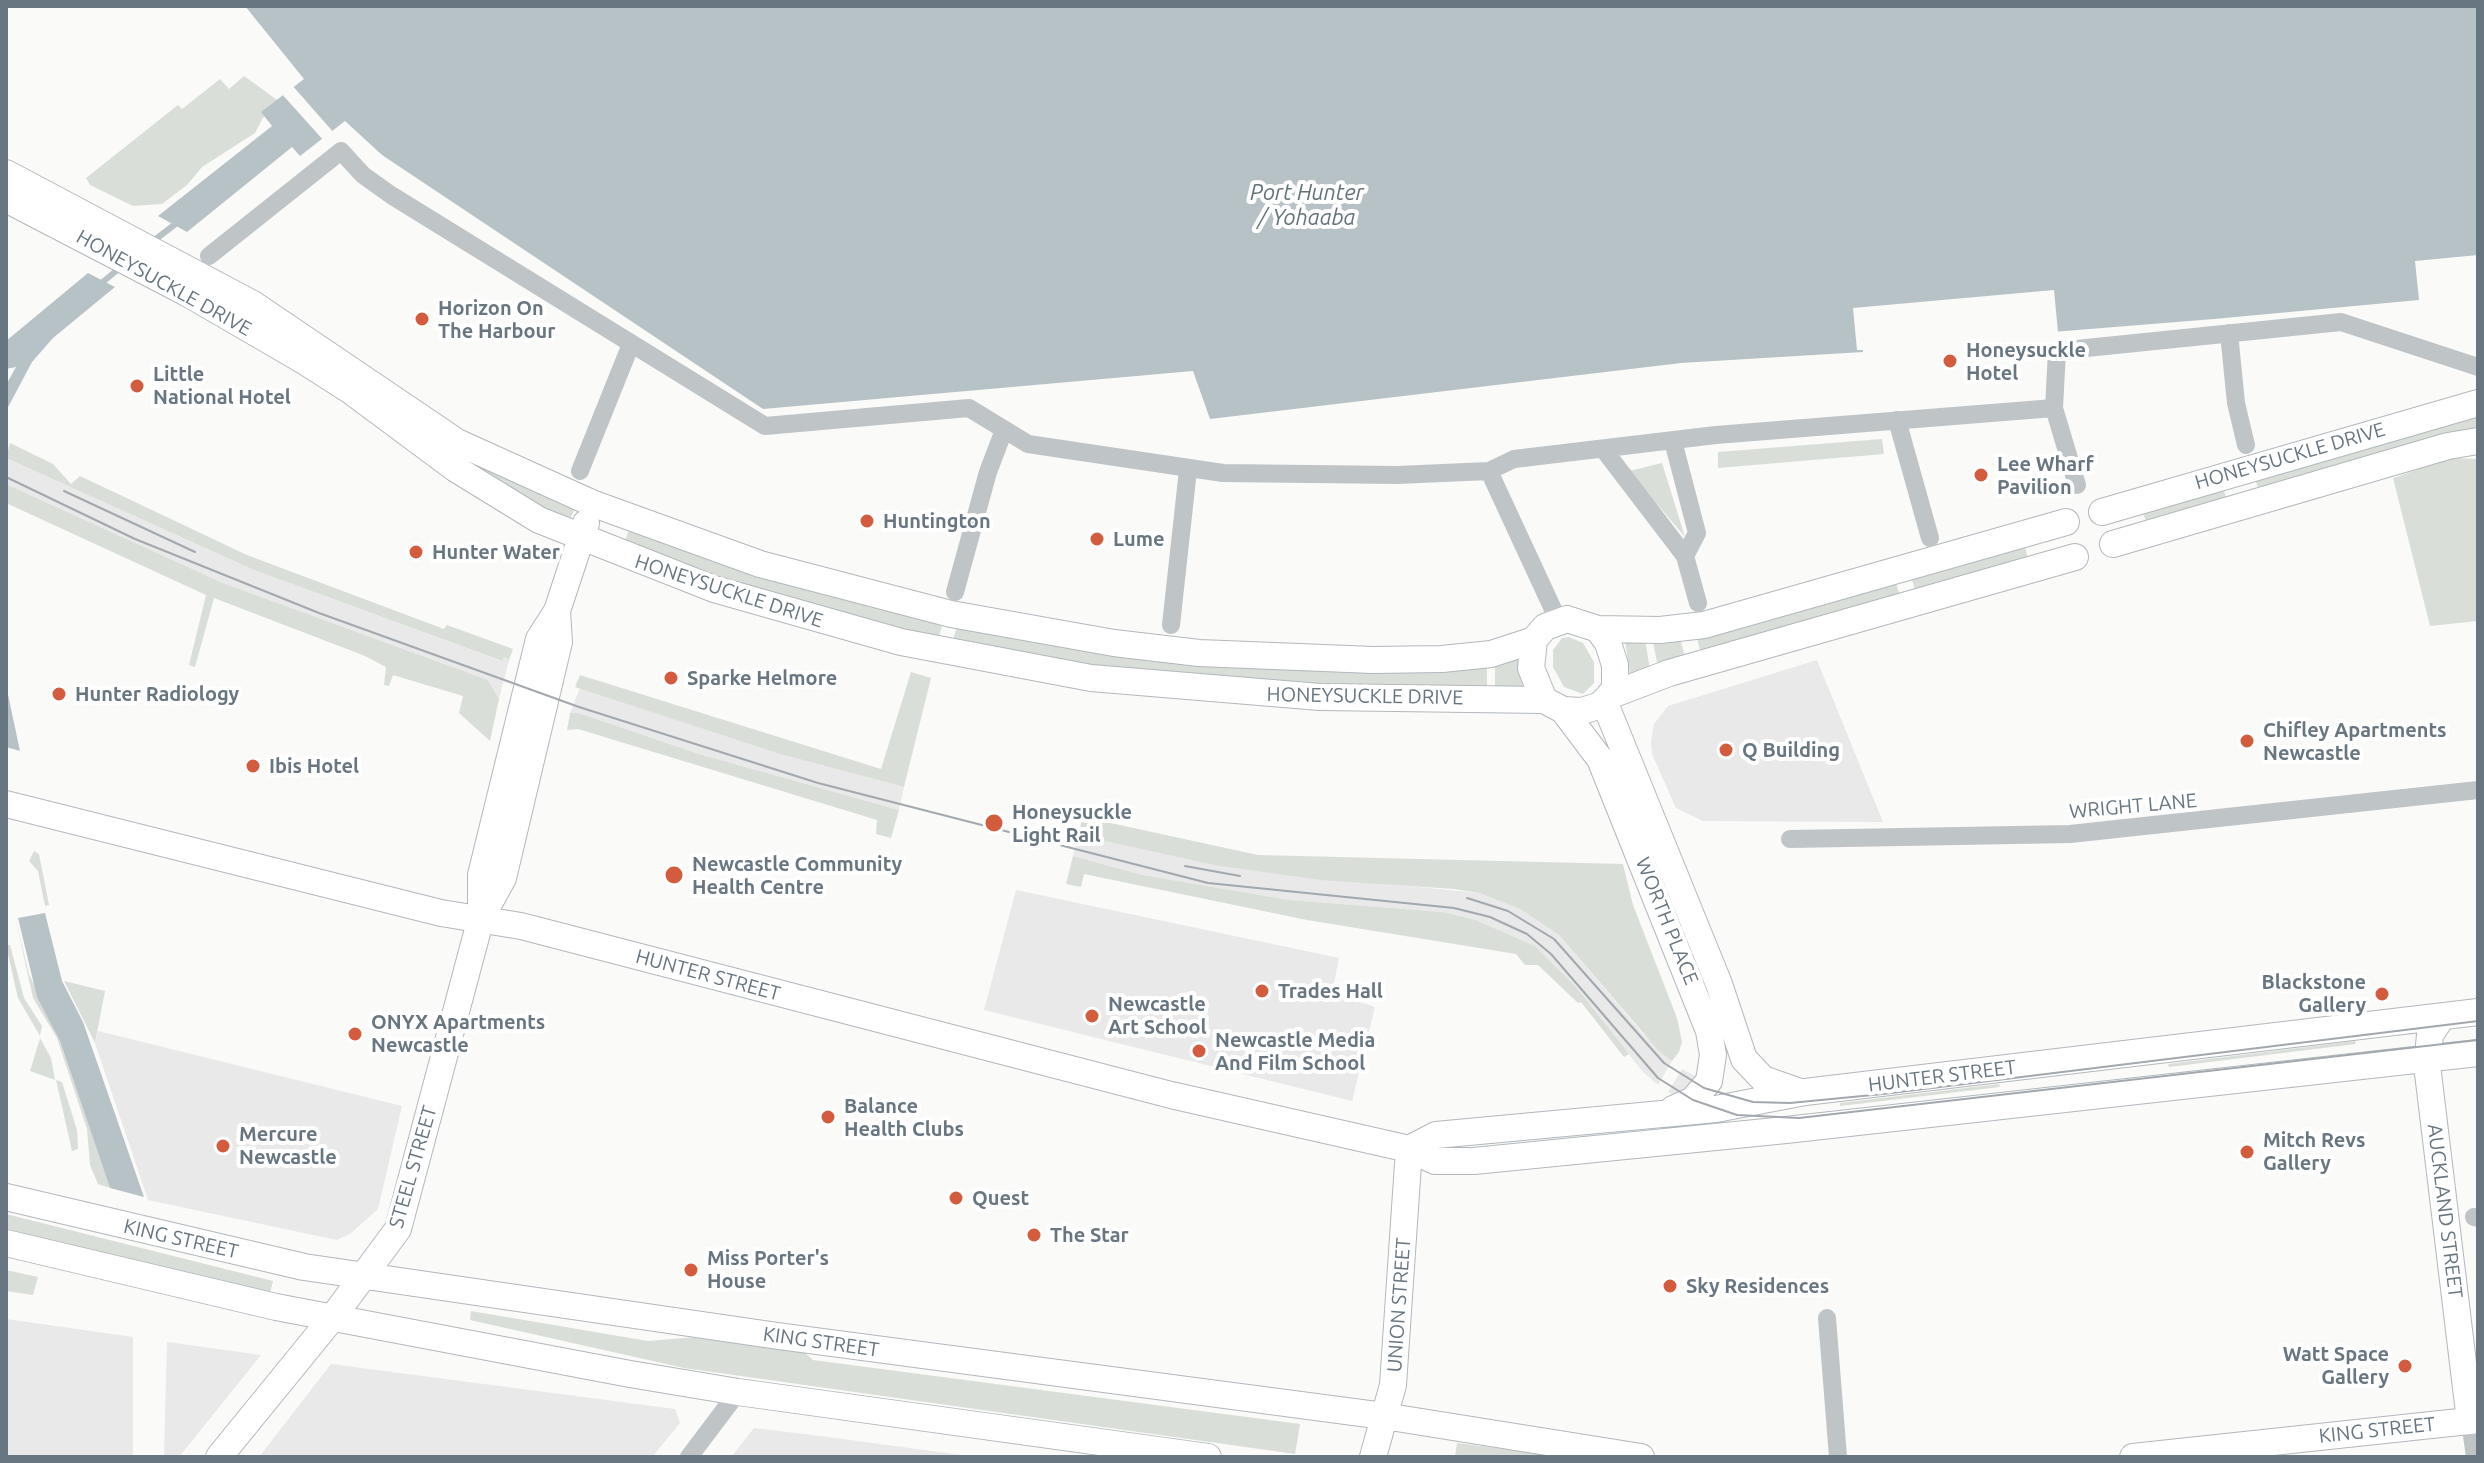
<!DOCTYPE html>
<style>
body{margin:0}
#map{position:relative;width:2484px;height:1463px;overflow:hidden;background:#fafaf8;font-family:Ubuntu,sans-serif}
canvas{display:block}
.frame{position:absolute;inset:0;border:8px solid #677680;pointer-events:none}
</style>
<div id="map">
<canvas width="2484" height="1463"></canvas>
<div class="frame"></div>
</div>
<script>
const c = document.querySelector('canvas').getContext('2d');
c.lineJoin = 'round';
function fill(path, color) { c.fillStyle = color; c.fill(path, 'evenodd'); }
const toPath = rows => new Path2D(rows.map(r => 'M' + r).join(''));
function strokePath(path, color, width, dash) { c.strokeStyle = color; c.lineWidth = width; c.lineCap = dash ? 'butt' : 'round'; c.setLineDash(dash || []); c.stroke(path); }
function drawText(font, color, halo, rows, align = 'center') {
  c.font = font + ' Ubuntu,sans-serif'; c.lineWidth = 8; c.setLineDash([]); c.textBaseline = 'middle'; c.strokeStyle = halo; c.fillStyle = color; for (const [text, x, y, turn = 0] of rows) {
    c.save(); c.translate(x, y); c.rotate((+turn || 0) * Math.PI / 180); c.textAlign = isNaN(turn) ? turn : align; if (halo) c.strokeText(text, 0, 0); c.fillText(text, 0, 0); c.restore();
  }
}
fill(toPath([
 [6,458,254,570,501,661,503,657,509,660,499,699,488,680,223,583,6,484],
 [1817,660,1883,822,1703,821,1676,808,1652,754,1651,741,1654,724,1668,706],
 [580,688,780,754,904,787,899,810,699,754,579,713,570,713],
 [1078,835,1267,872,1479,893,1520,909,1559,935,1643,1034,1672,1061,1658,1085,1642,1071,1577,988,1535,946,1476,920,1443,912,1289,900,1143,875,1073,856],
 [1016,890,1339,958,1332,993,1375,1007,1352,1101,984,1010],
 [98,1031,402,1106,378,1209,350,1234,337,1240,148,1200,95,1043],
 [1682,1069,1699,1078,1679,1098,1668,1092],
 [6,1319,133,1337,133,1457,6,1457],
 [167,1342,261,1355,179,1457,164,1457],
 [331,1364,675,1409,680,1423,652,1457,259,1457],
 [754,1428,828,1437,976,1457,731,1457]
]), '#e8e9e8');
fill(toPath([
 [244,76,280,102,263,118,255,133,202,167,187,185,162,204,133,206,90,185,86,178,178,105,182,109,220,79,229,89],
 [200,281,577,503,570,520,504,490],
 [2478,407,2478,431,2260,494,2253,473],
 [1882,439,1884,454,1718,468,1718,452],
 [10,443,53,464,71,484,80,476,247,555,444,629,447,625,513,649,509,660,504,657,502,661,254,570,6,458],
 [2451,458,2478,459,2478,621,2430,626,2393,478],
 [1662,463,1685,537,1629,471],
 [2221,481,2228,504,2148,527,2140,505],
 [6,484,223,583,488,680,499,699,490,741,459,713,463,696,393,675,389,686,384,685,386,667,365,656,214,598,195,667,189,665,206,595,6,503],
 [630,526,944,618,938,641,760,594,625,542],
 [2023,540,2029,562,1916,594,1910,572],
 [1894,577,1901,599,1702,656,1695,633],
 [958,622,1487,665,1487,689,1408,690,1169,678,952,644],
 [1679,635,1686,660,1658,667,1652,638],
 [1569,637,1583,643,1594,662,1594,683,1583,694,1564,687,1553,667,1553,650,1562,638],
 [1645,639,1650,670,1631,681,1625,640],
 [1519,653,1523,688,1495,689,1495,663],
 [911,672,931,678,904,787,780,754,575,687,580,675,881,769],
 [570,713,579,713,699,754,899,810,891,838,876,834,877,820,578,729,567,730],
 [1083,817,1258,855,1623,864,1633,905,1677,1018,1682,1042,1679,1052,1672,1061,1658,1050,1559,935,1520,909,1479,893,1454,889,1321,880,1214,865,1078,835],
 [34,851,39,854,49,905,45,906,38,871,29,861],
 [1073,856,1143,875,1289,900,1443,912,1476,920,1535,946,1577,988,1629,1054,1624,1057,1581,1002,1578,1003,1538,965,1525,965,1516,954,1307,920,1084,874,1081,887,1066,884],
 [15,916,29,974,60,1041,110,1188,98,1184,90,1165,87,1129,57,1038,33,998],
 [6,945,10,945,24,998,42,1026,40,1036,18,998],
 [64,981,105,991,95,1043],
 [40,1038,51,1058,55,1080,30,1071],
 [2355,1041,2356,1044,2169,1067,2168,1064],
 [56,1080,62,1082,77,1130,78,1149,72,1151],
 [1999,1084,2000,1087,1840,1106,1840,1103],
 [6,1214,273,1281,270,1293,6,1229],
 [6,1270,38,1277,33,1295,6,1291],
 [471,1311,648,1341,697,1337,801,1349,813,1360,1300,1424,1295,1454,684,1368,470,1320],
 [1457,1443,1569,1457,1455,1457]
]), '#daded8');
fill(toPath([
 [245,6,2478,6,2478,285,2419,290,2419,300,2214,319,2040,333,2033,318,1862,336,1863,352,1681,363,1210,419,1193,371,763,409,382,155,345,121,300,156,292,147,187,232,158,216,272,126,261,112,304,79],
 [88,273,115,287,53,338,32,362,6,411,6,385,16,367,6,369,6,341],
 [6,685,20,751,6,747],
 [45,913,62,981,83,1022,144,1197,110,1188,60,1041,37,997,18,918]
]), '#b7c2c6');
fill(toPath([
 [291,84,335,134,325,142,280,92],
 [2478,255,2478,287,2423,294,2423,300,2419,300,2415,261],
 [2054,290,2058,332,2035,334,2031,323,2018,323,1866,339,1867,350,1857,350,1853,308]
]), '#fafaf8');
strokePath(toPath([
 [152,242,178,222],
 [99,285,121,267]
]), '#b7c2c6', 6);
const secondary = toPath([
 [6,173,253,304,457,442,594,504,760,564,951,614,1114,643,1199,653,1373,660,1442,659,1491,654,1534,640],
 [6,199,187,293,304,361,351,391,456,469,539,520,714,589,901,642,1091,678,1320,697,1544,700],
 [2102,512,2478,403],
 [2113,544,2448,446,2478,441],
 [1567,619,1598,629,1608,643,1615,665,1615,688,1609,696,1601,705,1582,711,1563,710,1544,700,1531,668,1534,640,1545,627,1567,619],
 [1598,629,1660,630,1704,625,2066,522],
 [1609,696,1669,673,2075,557],
 [1604,701,1719,984,1744,1059,1763,1079,1797,1091],
 [1563,710,1600,759,1709,1031,1713,1055,1709,1081,1693,1100,1673,1109],
 [6,804,441,913,521,926,1171,1095,1409,1149,1435,1161,1474,1161,1786,1130,2478,1053],
 [481,918,503,878,559,642,557,611,586,523],
 [2442,1017,2430,1035,2427,1065,2470,1421],
 [1409,1149,1436,1135,1716,1109,1805,1092,2478,1012],
 [6,1197,304,1267,778,1336,1384,1416,1641,1457],
 [6,1243,276,1307,630,1374,738,1392,1208,1457],
 [219,1457,333,1317,398,1229,481,918,481,875,539,639,557,611],
 [1373,1457,1393,1385,1409,1149],
 [2133,1457,2478,1420]
]);
strokePath(secondary, '#b2b8bc', 28);
strokePath(toPath([
 [209,256,341,151,363,175,391,195,765,426,969,408,1028,444,1223,473,1397,475,1489,471,1514,459,1716,435,2054,408,2057,351,2341,322,2478,367],
 [2229,333,2236,403,2246,445],
 [2054,408,2077,485],
 [1897,420,1930,538],
 [1673,441,1697,533,1685,556],
 [1604,450,1685,556,1698,603],
 [580,471,631,344],
 [1489,471,1558,620],
 [955,592,988,472,1004,430],
 [1171,625,1188,470],
 [1790,839,2070,834,2478,790],
 [2474,1217,2478,1218],
 [1827,1318,1838,1457],
 [2470,1421,2475,1457],
 [689,1457,738,1392]
]), '#bfc4c7', 18);
strokePath(secondary, '#fff', 26);
strokePath(toPath([
 [6,477,135,539,319,613,579,707,818,783,1208,883,1454,908,1490,917,1527,934,1551,954,1658,1078,1693,1100,1737,1115,1799,1118,2478,1040],
 [64,491,195,552],
 [1185,866,1240,876],
 [1467,898,1508,911,1554,939,1664,1063,1704,1088,1753,1102,1790,1103,1883,1094,2478,1021]
]), '#a2a8ad', 2);
for (const [x, y, r, color] of [
 [422,319,8,"#d45c3e"],
 [1950,361,8,"#d45c3e"],
 [137,386,8,"#d45c3e"],
 [1981,475,8,"#d45c3e"],
 [867,521,8,"#d45c3e"],
 [1097,539,8,"#d45c3e"],
 [416,552,8,"#d45c3e"],
 [671,678,8,"#d45c3e"],
 [59,694,8,"#d45c3e"],
 [2247,741,8,"#d45c3e"],
 [1726,750,8,"#d45c3e"],
 [253,766,8,"#d45c3e"],
 [994,823,10,"#d45c3e"],
 [674,875,10,"#d45c3e"],
 [1262,991,8,"#d45c3e"],
 [2382,994,8,"#d45c3e"],
 [1092,1016,8,"#d45c3e"],
 [355,1034,8,"#d45c3e"],
 [1199,1051,8,"#d45c3e"],
 [828,1117,8,"#d45c3e"],
 [223,1146,8,"#d45c3e"],
 [2247,1152,8,"#d45c3e"],
 [956,1198,8,"#d45c3e"],
 [1034,1235,8,"#d45c3e"],
 [691,1270,8,"#d45c3e"],
 [1670,1286,8,"#d45c3e"],
 [2405,1366,8,"#d45c3e"]
]) { const dot = new Path2D(); dot.arc(x, y, r, 0, 2 * Math.PI); c.fillStyle = color; c.fill(dot); strokePath(dot, '#fff', 3); }
drawText('20px', '#677680', '#fff', [
 ["HONEYSUCKLE DRIVE",164,283,29],
 ["HONEYSUCKLE DRIVE",2290,456,-16],
 ["HONEYSUCKLE DRIVE",729,591,18],
 ["HONEYSUCKLE DRIVE",1365,696,1],
 ["WRIGHT LANE",2133,806,-5],
 ["WORTH PLACE",1667,921,68],
 ["HUNTER STREET",708,975,15],
 ["HUNTER STREET",1942,1076,-7],
 ["STEEL STREET",413,1167,-74],
 ["AUCKLAND STREET",2445,1211,83],
 ["KING STREET",181,1239,13],
 ["UNION STREET",1399,1305,-86],
 ["KING STREET",821,1342,8],
 ["KING STREET",2377,1430,-6]
]);
drawText('bold 20px', '#677680', '#fff', [
 ["Horizon On",438,308],
 ["The Harbour",438,331],
 ["Honeysuckle",1966,350],
 ["Hotel",1966,373],
 ["Little",153,374],
 ["National Hotel",153,397],
 ["Lee Wharf",1997,464],
 ["Pavilion",1997,487],
 ["Huntington",883,521],
 ["Lume",1113,539],
 ["Hunter Water",432,552],
 ["Sparke Helmore",687,678],
 ["Hunter Radiology",75,694],
 ["Chifley Apartments",2263,730],
 ["Newcastle",2263,753],
 ["Q Building",1742,750],
 ["Ibis Hotel",269,766],
 ["Honeysuckle",1012,812],
 ["Light Rail",1012,835],
 ["Newcastle Community",692,864],
 ["Health Centre",692,887],
 ["Blackstone",2366,982,"right"],
 ["Gallery",2366,1005,"right"],
 ["Trades Hall",1278,991],
 ["Newcastle",1108,1004],
 ["Art School",1108,1027],
 ["ONYX Apartments",371,1022],
 ["Newcastle",371,1045],
 ["Newcastle Media",1215,1040],
 ["And Film School",1215,1063],
 ["Balance",844,1106],
 ["Health Clubs",844,1129],
 ["Mercure",239,1134],
 ["Newcastle",239,1157],
 ["Mitch Revs",2263,1140],
 ["Gallery",2263,1163],
 ["Quest",972,1198],
 ["The Star",1050,1235],
 ["Miss Porter's",707,1258],
 ["House",707,1281],
 ["Sky Residences",1686,1286],
 ["Watt Space",2389,1354,"right"],
 ["Gallery",2389,1377,"right"]
], 'left');
drawText('italic 22px', '#62747a', '#fff', [
 ["Port Hunter",1307,193],
 ["/ Yohaaba",1307,218]
]);
</script>
